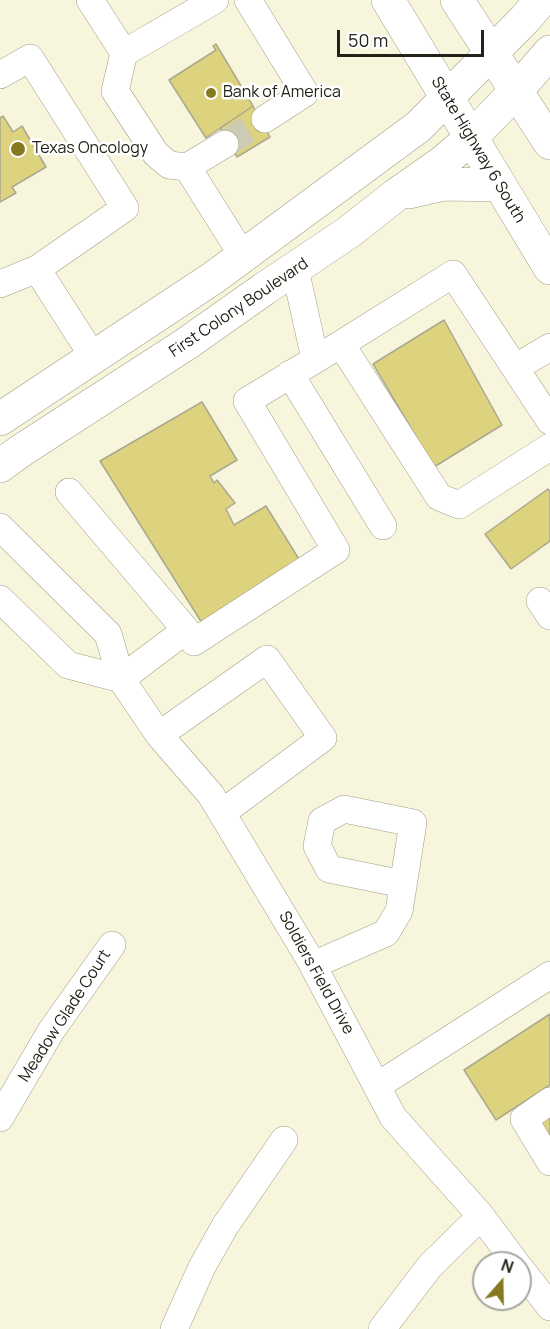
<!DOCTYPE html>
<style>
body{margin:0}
#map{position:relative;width:550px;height:1329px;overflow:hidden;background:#f7f5db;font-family:Manrope,sans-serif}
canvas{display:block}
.north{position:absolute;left:472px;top:1251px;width:60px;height:60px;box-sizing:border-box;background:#fff;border:2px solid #a7a7a3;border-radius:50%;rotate:20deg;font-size:16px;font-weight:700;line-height:24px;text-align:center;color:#232218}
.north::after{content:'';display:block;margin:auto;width:21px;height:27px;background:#857a1f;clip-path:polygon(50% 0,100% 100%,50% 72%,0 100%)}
.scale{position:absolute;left:337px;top:30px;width:147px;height:27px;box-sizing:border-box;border:3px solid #232218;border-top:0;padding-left:8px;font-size:18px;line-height:21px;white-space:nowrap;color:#232218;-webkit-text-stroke:4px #fff;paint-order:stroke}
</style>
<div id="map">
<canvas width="550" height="1329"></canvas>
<div class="north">N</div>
<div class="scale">50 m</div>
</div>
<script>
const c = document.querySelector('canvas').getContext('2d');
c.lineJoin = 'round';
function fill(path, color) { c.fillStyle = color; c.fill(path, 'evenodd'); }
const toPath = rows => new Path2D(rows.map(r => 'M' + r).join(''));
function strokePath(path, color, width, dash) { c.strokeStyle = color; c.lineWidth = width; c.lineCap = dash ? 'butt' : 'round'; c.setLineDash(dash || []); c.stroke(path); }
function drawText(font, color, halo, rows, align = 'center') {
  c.font = font + ' Manrope,sans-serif'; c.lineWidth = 5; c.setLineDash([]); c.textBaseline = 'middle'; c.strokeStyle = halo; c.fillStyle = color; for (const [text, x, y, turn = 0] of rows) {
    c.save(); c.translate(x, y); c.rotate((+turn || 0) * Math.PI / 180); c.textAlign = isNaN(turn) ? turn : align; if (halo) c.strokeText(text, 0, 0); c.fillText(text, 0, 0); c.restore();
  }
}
const building = toPath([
 [216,44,253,106,206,138,169,80,216,50,213,46,216,44],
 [253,106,270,137,237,157,220,128,253,106],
 [3,116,13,132,22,126,46,167,12,187,16,193,0,202,0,118,3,116],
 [444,320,502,425,434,467,373,364,444,320],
 [202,402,237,460,210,476,214,483,217,480,235,503,226,509,234,525,266,506,302,564,202,623,100,461,202,402],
 [548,489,550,492,550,541,511,569,485,534,548,489],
 [550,1014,550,1085,496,1120,464,1070,550,1014],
 [550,1115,550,1148,535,1125,550,1115]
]);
fill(building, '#ddd27d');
strokePath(building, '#aba990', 1.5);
strokePath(toPath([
 [225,144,265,119]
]), '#cdcbb4', 27, [27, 14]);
const minor = toPath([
 [90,0,124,53],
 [215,0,124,53,115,91,156,154,169,165,187,167,225,144],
 [248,0,305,93,265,119],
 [0,75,30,58,125,208,37,269],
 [187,167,243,256],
 [295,269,315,359],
 [0,284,37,269,94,358],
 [341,344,439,497,459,505,550,447],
 [515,368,550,347],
 [290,374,383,526],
 [69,492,186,630,121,679],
 [0,527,108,634,121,679,159,735,211,795,309,958,393,1117,481,1216,516,1263],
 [0,599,68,665,121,679],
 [540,601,550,616],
 [186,630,194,642,336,550,247,401,341,344,453,274,550,421],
 [159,735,267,659,323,738,222,813],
 [313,965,386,933,399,911,413,823,344,809,322,821,317,846,329,869,403,884],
 [377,1086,550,975],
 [550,1101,524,1119,550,1162],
 [0,1118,51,1031,112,945],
 [520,1268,550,1307],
 [174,1329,202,1267,225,1226,284,1140],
 [382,1329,430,1266,481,1216]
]);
const major = toPath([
 [388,0,550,268],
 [457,0,550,143],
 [409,192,444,184,499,185],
 [0,419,213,278,418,127,525,19,541,0],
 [0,466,22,450,186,344,264,289,349,232,396,195,443,162,471,138,516,91,550,52]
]);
strokePath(minor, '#a19e86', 28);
strokePath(major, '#a19e86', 34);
strokePath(minor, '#fff', 27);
strokePath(major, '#fff', 33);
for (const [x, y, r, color] of [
 [211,93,6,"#857a1f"],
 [18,149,8,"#857a1f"]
]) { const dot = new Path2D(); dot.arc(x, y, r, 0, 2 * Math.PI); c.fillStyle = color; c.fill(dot); strokePath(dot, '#fff', 2); }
drawText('16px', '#232218', '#fff', [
 ["Bank of America",223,93],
 ["Texas Oncology",32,149]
], 'left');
drawText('16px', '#232218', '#fff', [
 ["State Highway 6 South",478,150,59],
 ["First Colony Boulevard",239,308,-34],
 ["Soldiers Field Drive",316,973,61],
 ["Meadow Glade Court",65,1016,-57]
]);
</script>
